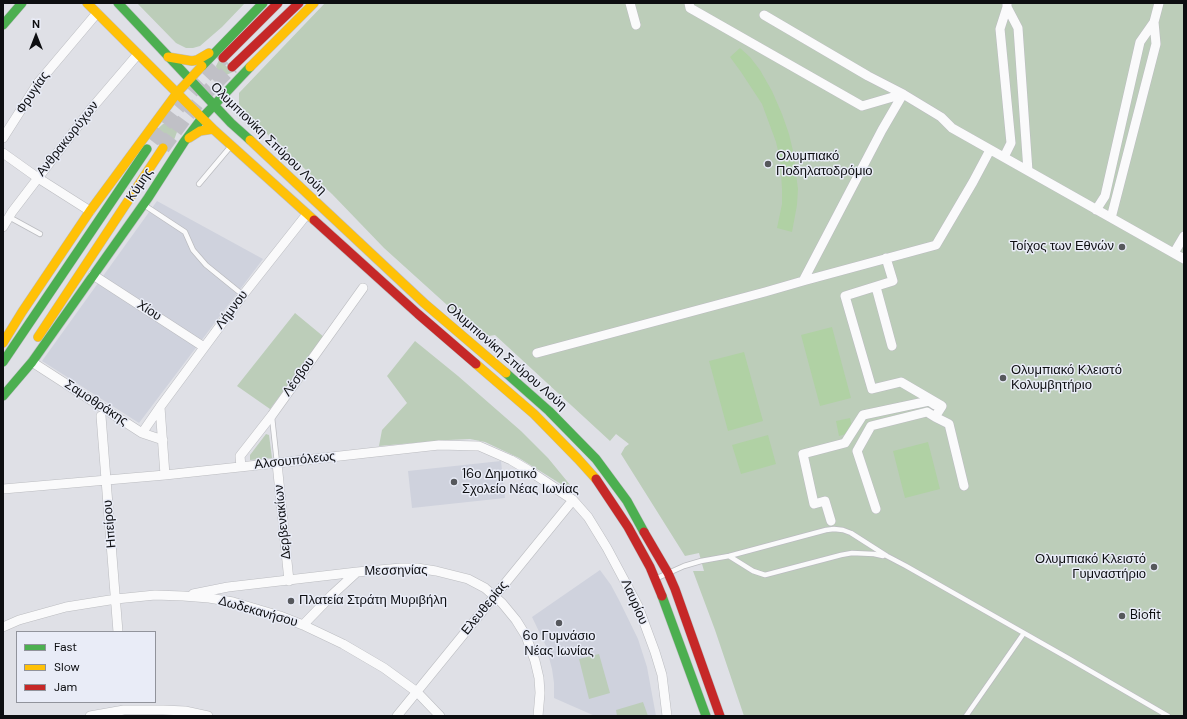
<!DOCTYPE html>
<meta charset="utf-8">
<style>
body{margin:0}
#map{position:relative;width:1187px;height:719px;overflow:hidden;background:#dfe0e6;font-family:"DM Sans",sans-serif}
canvas{display:block}
.frame{position:absolute;inset:0;border:4px solid #0d0e11;pointer-events:none}
.legend{position:absolute;left:16px;top:631px;width:140px;height:72px;box-sizing:border-box;background:#e9ecf7;border:1px solid #91939b;margin:0;padding:5px 7px;list-style:none;font-size:12px;color:#0d0e11}
.legend li{display:flex;align-items:center;gap:8px;height:20px}
.legend b{width:20px;border:1px solid #91939b}
.north{position:absolute;left:16px;top:16px;width:40px;height:40px;-webkit-text-stroke:3px #e9ecf7;paint-order:stroke;rotate:0deg;font-size:11px;font-weight:700;line-height:16px;text-align:center;color:#0d0e11}
.north::after{content:'';display:block;margin:auto;width:14px;height:18px;background:#0d0e11;clip-path:polygon(50% 0,100% 100%,50% 72%,0 100%)}
</style>
<div id="map">
<canvas width="1187" height="719"></canvas>
<div class="frame"></div>
<ul class="legend">
<li><b style="height:5px;background:#4caf50"></b>Fast</li>
<li><b style="height:5px;background:#ffc107"></b>Slow</li>
<li><b style="height:5px;background:#c62828"></b>Jam</li>
</ul>
<div class="north">N</div>
</div>
<script>
const c = document.querySelector('canvas').getContext('2d');
c.lineJoin = 'round';
function fill(path, color) { c.fillStyle = color; c.fill(path, 'evenodd'); }
const toPath = rows => new Path2D(rows.map(r => 'M' + r).join(''));
function strokePath(path, color, width, dash) { c.strokeStyle = color; c.lineWidth = width; c.lineCap = dash ? 'butt' : 'round'; c.setLineDash(dash || []); c.stroke(path); }
function drawText(font, color, halo, rows, align = 'center') {
  c.font = font + ' "DM Sans",sans-serif'; c.lineWidth = 3; c.setLineDash([]); c.textBaseline = 'middle'; c.strokeStyle = halo; c.fillStyle = color; for (const [text, x, y, turn = 0] of rows) {
    c.save(); c.translate(x, y); c.rotate((+turn || 0) * Math.PI / 180); c.textAlign = isNaN(turn) ? turn : align; if (halo) c.strokeText(text, 0, 0); c.fillText(text, 0, 0); c.restore();
  }
}
fill(toPath([
 [157,201,263,259,139,423,42,361],
 [501,461,505,498,412,508,408,471],
 [600,570,611,585,620,602,638,639,647,667,656,716,595,716,554,698,554,683,552,669,546,646,532,617]
]), '#cfd2dd');
fill(toPath([
 [137,3,245,3,222,27,200,46,193,48,186,48,176,43],
 [325,3,1184,3,1184,716,744,716,715,630,693,571,704,571,699,553,685,556,621,454,625,447,629,444,616,434,610,441,495,335,489,336,478,333,384,248,332,194,239,108,239,93],
 [219,60,233,72,224,76,218,73,216,66],
 [169,122,174,123,176,126,177,132,171,148,153,133,163,124],
 [295,313,324,337,270,409,237,386],
 [415,341,458,376,521,431,548,458,571,486,569,489,519,458,485,442,470,439,448,440,379,446,382,430,407,403,387,376],
 [266,434,269,435,272,458,250,460,250,455],
 [599,654,610,693,589,699,579,659],
 [643,702,648,716,617,716,616,710]
]), '#bccdb9');
fill(toPath([
 [740,48,750,57,760,70,772,91,782,114,789,134,793,151,798,189,797,205,792,232,777,228,782,204,782,189,780,159,776,142,762,104,741,72,730,57],
 [832,327,851,398,820,406,801,335],
 [744,352,763,421,728,431,709,361],
 [850,418,853,432,839,436,836,421],
 [768,435,776,464,741,474,732,445],
 [928,442,940,489,905,498,893,451]
]), '#b0d1a4');
strokePath(toPath([
 [152,141,176,110,199,83,223,58],
 [163,148,186,117,208,91,232,67]
]), '#c0c0c6', 14, [14, 7]);
const lane = toPath([
 [199,184,231,146],
 [144,205,185,232,193,250,206,265,243,295],
 [9,217,40,234],
 [272,417,277,463],
 [729,556,753,571,765,575,841,555,852,553,874,554,883,556],
 [655,579,684,566,701,561,729,556,826,530,834,529,843,530,851,533,887,556,906,566,1068,658,1168,716],
 [966,716,1024,633]
]);
const street = toPath([
 [630,3,636,25],
 [689,3,690,8,862,106,903,94],
 [1007,7,1018,28,1028,171],
 [764,15,868,76,903,94,941,117,952,128,1184,259],
 [3,138,38,83,97,13],
 [3,153,38,178,90,211],
 [1004,157,1011,143,1000,29,1007,7,1007,4],
 [1096,210,1105,196,1140,42,1154,22,1159,3],
 [1111,218,1156,44,1154,22],
 [3,227,12,212,38,178,91,109,138,54],
 [1174,253,1184,236],
 [93,275,204,347],
 [803,281,936,245,973,182,990,150],
 [876,287,892,346],
 [537,353,765,292,803,281,882,130,903,94],
 [32,362,142,433,163,440],
 [160,407,165,475],
 [101,416,118,632],
 [935,417,949,424,964,486],
 [142,433,160,407,243,295,307,214],
 [277,463,289,581],
 [241,467,240,456,272,415,363,288],
 [3,489,165,475,277,463,439,445,479,446,511,460,528,470,573,500,588,517,607,548,638,606,655,652,662,675,667,716],
 [876,509,857,451,871,426,927,412,935,417,942,406,901,382,872,389,845,296,893,281,886,258],
 [831,521,825,501,814,504,803,454,845,443,863,415,929,401,935,405],
 [193,594,228,587,357,572,401,568,417,568,436,571,468,579,485,588,502,603,516,620,526,636,535,661,539,678,540,693,538,716],
 [303,625,333,594,357,572],
 [3,627,19,620,66,607,116,599,155,595,183,596,209,598,233,602,280,616,303,625,343,644,384,668,417,692,440,716],
 [90,716,124,710,163,710,185,711,208,716],
 [397,716,573,500]
]);
const fast = toPath([
 [118,3,231,123,250,140],
 [3,25,22,3],
 [202,66,263,3],
 [3,362,147,149],
 [506,373,549,411,596,459,627,501,644,532],
 [3,396,32,362,148,198,184,142,202,118,250,67],
 [662,596,706,716]
]);
const slow = toPath([
 [87,3,213,129,314,220],
 [168,57,192,61,197,60,209,53],
 [250,67,314,3],
 [189,138,200,131,213,129],
 [250,140,424,303,506,373],
 [38,337,163,148],
 [3,343,22,312,90,211,177,93,202,66],
 [476,364,534,414,578,459,596,479]
]);
const jam = toPath([
 [223,58,278,3],
 [232,67,299,3],
 [314,220,418,314,476,364],
 [596,479,628,527,650,567,662,596],
 [644,532,668,573,675,589,720,716]
]);
strokePath(lane, '#bbbcc0', 6);
strokePath(street, '#bbbcc0', 10);
strokePath(fast, '#bbbcc0', 10);
strokePath(slow, '#bbbcc0', 10);
strokePath(jam, '#bbbcc0', 10);
strokePath(lane, '#fafafb', 4.5);
strokePath(street, '#fafafb', 9);
strokePath(fast, '#4caf50', 9);
strokePath(slow, '#ffc107', 9);
strokePath(jam, '#c62828', 9);
for (const [x, y, r, color] of [
 [768,164,4,"#56585c"],
 [1122,247,4,"#56585c"],
 [1003,378,4,"#56585c"],
 [454,482,4,"#56585c"],
 [1154,567,4,"#56585c"],
 [291,601,4,"#56585c"],
 [1122,616,4,"#56585c"],
 [559,623,4,"#56585c"]
]) { const dot = new Path2D(); dot.arc(x, y, r, 0, 2 * Math.PI); c.fillStyle = color; c.fill(dot); strokePath(dot, '#e9ecf7', 1.5); }
drawText('13px', '#0d0e11', '#e9ecf7', [
 ["Φρυγίας",33,93,-56],
 ["Ανθρακωρύχων",68,139,-52],
 ["Ολυμπιονίκη Σπύρου Λούη",268,139,44],
 ["Κύμης",140,185,-56],
 ["Λήμνου",232,310,-53],
 ["Χίου",149,311,33],
 ["Ολυμπιονίκη Σπύρου Λούη",506,357,41],
 ["Λέσβου",299,377,-54],
 ["Σαμοθράκης",96,403,33],
 ["Αλσουπόλεως",295,461,-6],
 ["Δερβενακίων",283,522,-96],
 ["Ηπείρου",110,524,-95],
 ["Μεσσηνίας",396,571,-1],
 ["Λαυρίου",634,602,66],
 ["Ελευθερίας",485,608,-51],
 ["Δωδεκανήσου",258,612,16]
]);
drawText('13px', '#0d0e11', '#e9ecf7', [
 ["Ολυμπιακό",776,157],
 ["Ποδηλατοδρόμιο",776,172],
 ["Τοίχος των Εθνών",1114,247,"right"],
 ["Ολυμπιακό Κλειστό",1011,371],
 ["Κολυμβητήριο",1011,386],
 ["16ο Δημοτικό",462,475],
 ["Σχολείο Νέας Ιωνίας",462,490],
 ["Ολυμπιακό Κλειστό",1146,560,"right"],
 ["Γυμναστήριο",1146,575,"right"],
 ["Πλατεία Στράτη Μυριβήλη",299,601],
 ["Biofit",1130,616],
 ["6ο Γυμνάσιο",559,637,"center"],
 ["Νέας Ιωνίας",559,652,"center"]
], 'left');
</script>
